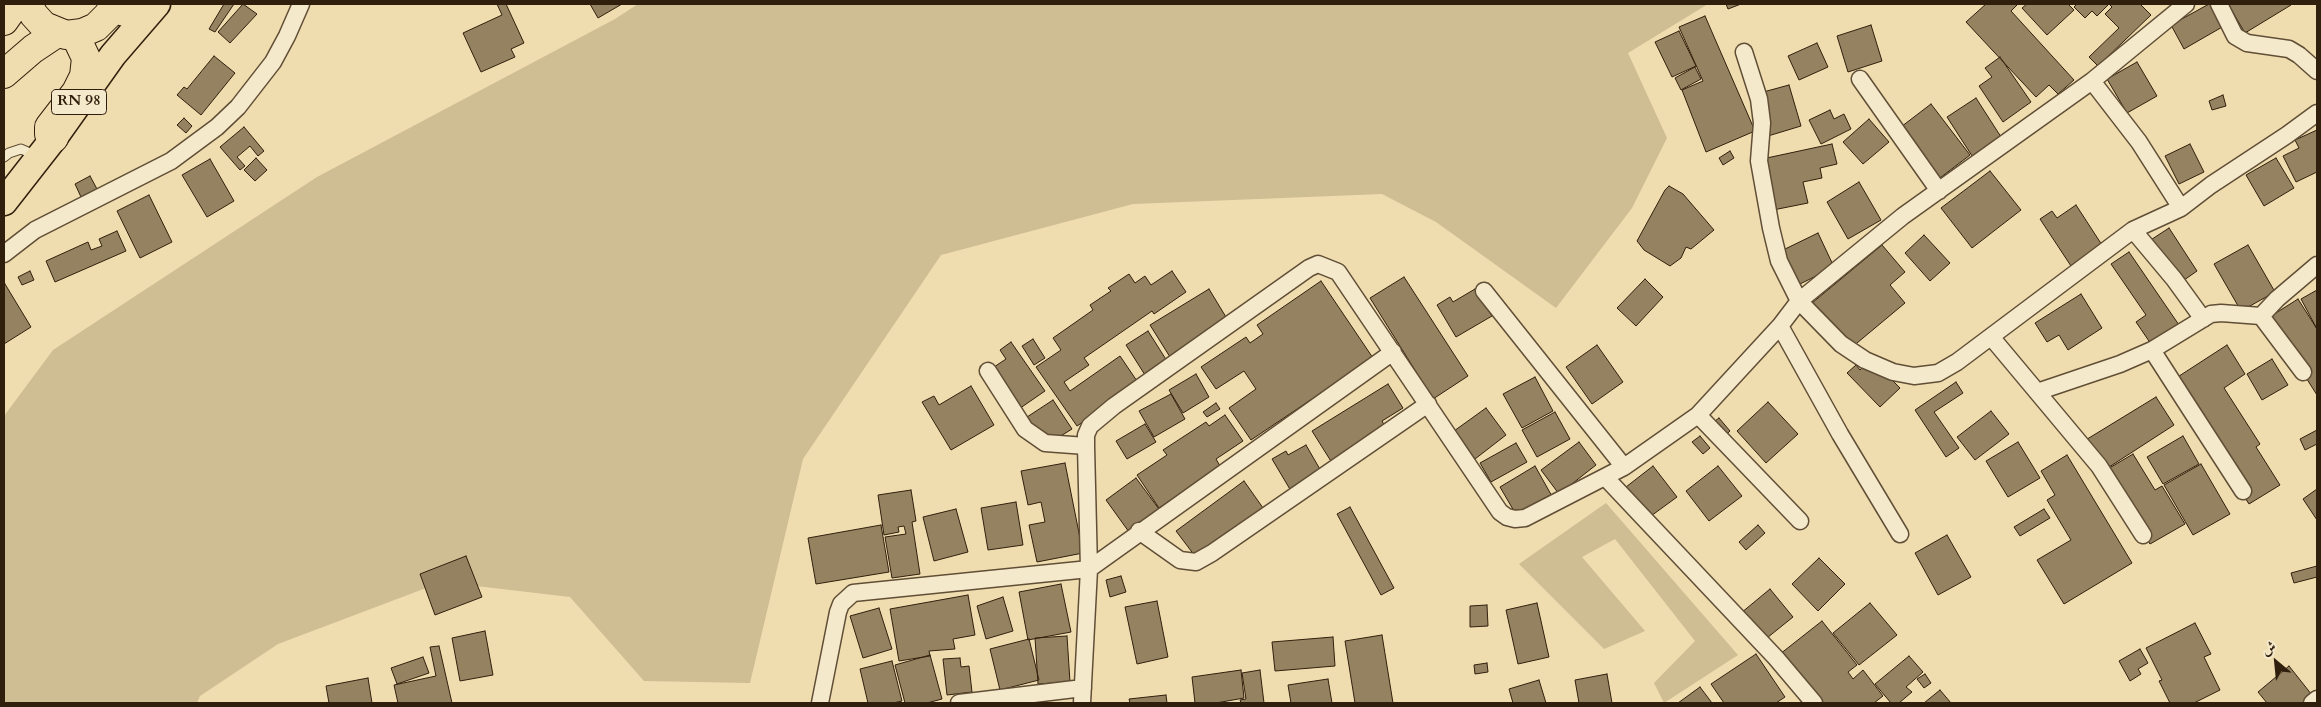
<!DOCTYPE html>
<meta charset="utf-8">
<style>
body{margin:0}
#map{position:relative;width:2321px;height:707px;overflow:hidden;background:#efddaf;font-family:Cardo,Amiri,serif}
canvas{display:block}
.frame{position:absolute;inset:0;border:5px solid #311f0d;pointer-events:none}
.north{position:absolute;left:2251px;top:637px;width:50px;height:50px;-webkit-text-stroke:4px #f5e9cb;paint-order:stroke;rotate:332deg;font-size:14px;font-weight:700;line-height:20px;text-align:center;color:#311f0d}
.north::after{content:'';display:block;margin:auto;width:18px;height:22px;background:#311f0d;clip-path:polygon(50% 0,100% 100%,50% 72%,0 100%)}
</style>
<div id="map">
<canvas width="2321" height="707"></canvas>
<div class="frame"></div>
<div class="north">ش</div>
</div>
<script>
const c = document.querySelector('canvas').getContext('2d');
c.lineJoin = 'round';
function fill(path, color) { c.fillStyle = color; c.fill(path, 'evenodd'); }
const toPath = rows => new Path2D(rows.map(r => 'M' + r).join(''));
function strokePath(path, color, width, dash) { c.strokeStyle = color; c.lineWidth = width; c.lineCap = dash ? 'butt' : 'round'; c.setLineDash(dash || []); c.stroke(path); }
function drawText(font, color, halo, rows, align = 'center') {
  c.font = font + ' Cardo,serif'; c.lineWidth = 5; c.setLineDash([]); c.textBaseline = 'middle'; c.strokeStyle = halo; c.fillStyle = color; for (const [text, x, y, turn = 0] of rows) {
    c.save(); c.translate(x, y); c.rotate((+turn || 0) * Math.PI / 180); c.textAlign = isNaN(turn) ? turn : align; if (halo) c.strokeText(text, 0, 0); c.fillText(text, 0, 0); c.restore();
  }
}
fill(toPath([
 [638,4,1708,4,1628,53,1667,138,1632,208,1556,308,1436,222,1382,194,1133,204,941,255,803,459,750,683,644,681,570,597,442,582,278,644,200,696,197,703,4,703,4,416,53,350,317,177,615,19],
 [1606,503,1738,655,1664,703,1654,683,1695,641,1615,539,1582,557,1645,631,1604,649,1519,564]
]), '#cfbd93');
const building = toPath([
 [224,4,234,4,215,32,209,29,224,4],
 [243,4,257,14,230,43,218,32,243,4],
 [497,4,506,4,524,43,511,49,515,57,481,72,463,33,502,15,497,4],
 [590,4,622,4,598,18,590,4],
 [1726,4,1741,4,1728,9,1726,4],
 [1986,4,2016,4,2017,5,2011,11,2074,80,2058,94,2049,85,2036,97,1966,22,1986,4],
 [2027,4,2068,4,2074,10,2047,35,2022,8,2027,4],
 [2077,4,2107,4,2108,5,2097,16,2092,11,2085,18,2074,7,2077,4],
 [2109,4,2140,4,2151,15,2098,66,2089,57,2119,28,2105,14,2112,7,2109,4],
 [2209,4,2211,4,2224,26,2184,49,2171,25,2209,4],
 [2228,4,2291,4,2291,5,2245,33,2228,4],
 [1705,16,1755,131,1706,152,1682,90,1703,81,1679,27,1705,16],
 [1871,25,1882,61,1848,72,1837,36,1871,25],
 [1679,31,1696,66,1672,77,1655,42,1679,31],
 [1817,43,1828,67,1799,80,1788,56,1817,43],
 [214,56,235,73,201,115,177,95,184,87,187,89,214,56],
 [2000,57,2031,102,2003,122,1979,86,1992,77,1985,68,2000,57],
 [2137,62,2157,96,2127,113,2107,79,2137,62],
 [1695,67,1701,79,1681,90,1675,78,1695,67],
 [1789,85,1801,126,1768,136,1756,94,1789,85],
 [2223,95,2226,106,2212,110,2209,101,2223,95],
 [1976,98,2003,140,1974,159,1947,117,1976,98],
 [1931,104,1970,155,1936,181,1897,130,1931,104],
 [1830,110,1834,119,1844,114,1851,129,1821,144,1809,120,1830,110],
 [184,118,192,126,186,133,177,125,184,118],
 [1869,119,1889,142,1863,164,1843,142,1869,119],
 [244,127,264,151,258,156,250,146,237,157,245,166,240,170,220,147,244,127],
 [2317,130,2317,172,2296,182,2283,156,2299,148,2295,140,2317,130],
 [1832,144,1837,164,1820,168,1822,178,1803,182,1808,203,1773,210,1762,159,1832,144],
 [2190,144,2204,172,2179,184,2165,156,2190,144],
 [1730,151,1734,158,1723,165,1719,158,1730,151],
 [256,158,267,170,255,181,244,170,256,158],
 [2276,158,2294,188,2264,206,2246,175,2276,158],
 [210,159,234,201,207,217,182,175,210,159],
 [1990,171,2021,210,1972,248,1941,208,1990,171],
 [90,176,97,189,81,197,75,184,90,176],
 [1859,182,1881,220,1848,239,1827,202,1859,182],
 [1669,186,1683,194,1714,230,1691,249,1686,247,1681,258,1670,266,1644,250,1637,241,1665,190,1669,186],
 [149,195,172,242,140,258,117,211,149,195],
 [2076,205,2102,245,2071,266,2040,219,2052,211,2057,218,2076,205],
 [2169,228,2197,271,2177,285,2161,260,2152,266,2140,247,2169,228],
 [117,231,126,251,55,282,46,261,88,242,91,250,102,246,99,239,117,231],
 [1818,233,1834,267,1798,285,1781,251,1818,233],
 [1924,235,1950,263,1930,281,1905,253,1924,235],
 [1882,245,1905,272,1890,285,1905,303,1845,353,1806,308,1882,245],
 [2248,245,2275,292,2241,311,2214,264,2248,245],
 [2129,252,2179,325,2151,344,2136,322,2146,315,2111,264,2129,252],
 [30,271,34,280,22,285,18,277,30,271],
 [1172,271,1186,292,1154,314,1152,311,1084,358,1089,365,1064,382,1070,391,1120,356,1139,384,1077,426,1036,367,1061,350,1053,338,1093,310,1090,305,1111,291,1108,288,1129,274,1135,283,1145,276,1151,285,1172,271],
 [1404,277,1468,376,1433,399,1370,298,1404,277],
 [1645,279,1663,297,1636,326,1617,308,1645,279],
 [1321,281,1373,358,1251,440,1229,408,1256,389,1244,371,1216,389,1201,367,1246,337,1250,343,1263,334,1257,325,1321,281],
 [5,284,31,327,4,344,4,285,5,284],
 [1209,289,1229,322,1170,357,1150,325,1209,289],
 [1475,289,1492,316,1456,337,1437,305,1450,297,1453,302,1475,289],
 [2317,290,2317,329,2301,299,2317,290],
 [2081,294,2102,328,2068,350,2059,335,2047,342,2035,323,2081,294],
 [2298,299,2317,329,2317,395,2268,318,2298,299],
 [1148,331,1167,361,1145,375,1126,345,1148,331],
 [1033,339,1045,358,1034,365,1022,346,1033,339],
 [1011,342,1045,391,1016,411,988,371,1006,359,1000,350,1011,342],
 [1597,345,1623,382,1592,404,1566,367,1597,345],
 [2227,345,2245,374,2224,388,2260,444,2256,447,2280,485,2249,504,2189,410,2173,380,2227,345],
 [1871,359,1900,388,1880,407,1847,373,1856,365,1860,370,1871,359],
 [2272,359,2288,385,2262,400,2247,374,2272,359],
 [1196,374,1209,397,1183,413,1169,390,1196,374],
 [1535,377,1553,411,1522,428,1503,394,1535,377],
 [1956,382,1963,393,1934,412,1959,448,1946,457,1915,410,1956,382],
 [1388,384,1403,408,1382,421,1388,432,1334,466,1312,431,1388,384],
 [971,386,994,425,951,450,922,402,934,396,939,405,971,386],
 [1171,394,1185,419,1154,437,1139,411,1171,394],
 [2156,397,2174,425,2103,471,2084,441,2156,397],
 [1053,400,1072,429,1043,447,1024,419,1053,400],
 [1768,402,1798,434,1766,463,1737,431,1768,402],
 [1216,403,1220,409,1207,417,1203,412,1216,403],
 [1486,408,1506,435,1475,459,1454,431,1486,408],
 [1991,411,2009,434,1975,460,1957,437,1991,411],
 [1555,412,1570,439,1537,457,1522,430,1555,412],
 [1225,415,1243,441,1216,459,1220,466,1159,508,1137,475,1167,455,1163,450,1206,422,1209,426,1225,415],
 [1719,418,1730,431,1718,442,1706,428,1719,418],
 [1145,424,1156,442,1127,459,1116,441,1145,424],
 [2317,430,2317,444,2305,450,2300,439,2317,430],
 [1700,436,1710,448,1703,454,1692,442,1700,436],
 [2183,436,2199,464,2163,484,2147,457,2183,436],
 [1579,442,1596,465,1559,494,1541,470,1579,442],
 [2018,442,2040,478,2008,497,1986,461,2018,442],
 [1516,443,1527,462,1491,482,1480,463,1516,443],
 [1306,445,1325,478,1294,496,1272,459,1286,451,1288,455,1306,445],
 [2133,454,2155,490,2162,486,2185,524,2150,544,2106,470,2133,454],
 [2067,455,2132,563,2064,604,2037,560,2071,540,2047,500,2055,495,2041,471,2067,455],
 [1065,463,1083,553,1037,562,1029,525,1045,522,1041,502,1028,505,1021,471,1065,463],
 [2201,464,2230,514,2193,535,2164,485,2201,464],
 [1535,466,1553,498,1518,518,1500,487,1535,466],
 [1653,466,1677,497,1640,524,1617,494,1653,466],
 [1718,466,1742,496,1709,521,1686,491,1718,466],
 [1136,478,1159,509,1129,532,1106,500,1136,478],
 [1244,481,1268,515,1201,564,1176,531,1244,481],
 [2317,489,2317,520,2303,499,2317,489],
 [911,490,916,521,912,522,920,574,892,578,885,537,906,534,904,526,898,527,899,532,884,535,878,495,911,490],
 [1016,502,1023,545,988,550,981,508,1016,502],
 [1350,507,1394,588,1381,595,1337,514,1350,507],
 [956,509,968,552,934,561,923,517,956,509],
 [2044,509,2050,518,2020,536,2014,527,2044,509],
 [881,525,889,572,816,584,808,538,881,525],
 [1758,525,1765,533,1746,550,1739,542,1758,525],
 [1947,535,1971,577,1938,595,1915,553,1947,535],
 [466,556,482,597,435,615,420,574,466,556],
 [1819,558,1845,584,1818,611,1792,584,1819,558],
 [2317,566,2317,577,2294,583,2291,573,2317,566],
 [1121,576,1126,592,1110,597,1106,580,1121,576],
 [1061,584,1071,632,1028,640,1019,592,1061,584],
 [1770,589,1793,617,1757,646,1735,618,1770,589],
 [968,595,975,635,953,639,955,649,929,651,930,656,899,661,890,609,968,595],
 [1003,597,1013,631,986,639,977,606,1003,597],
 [1157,601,1168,657,1137,664,1125,607,1157,601],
 [1537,603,1549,657,1518,664,1506,610,1537,603],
 [1870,603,1897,635,1859,665,1833,633,1870,603],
 [1487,605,1488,626,1470,627,1470,606,1487,605],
 [879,608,892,649,863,658,850,616,879,608],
 [1822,621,1857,665,1848,672,1853,679,1863,670,1883,696,1874,703,1811,703,1775,658,1822,621],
 [2195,623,2211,654,2204,657,2220,690,2194,703,2170,703,2159,681,2162,680,2146,648,2195,623],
 [485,631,493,675,460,681,452,638,485,631],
 [1382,635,1393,703,1355,703,1345,641,1382,635],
 [1067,636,1070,682,1038,684,1035,638,1067,636],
 [1333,637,1335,666,1275,671,1272,642,1333,637],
 [1029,639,1039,680,1000,690,990,649,1029,639],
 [439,646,452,703,398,703,394,685,436,676,430,647,439,646],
 [2140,649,2148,663,2138,669,2141,674,2130,681,2119,661,2140,649],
 [1756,654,1785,697,1776,703,1724,703,1711,684,1756,654],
 [930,655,942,699,927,703,905,703,895,665,930,655],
 [1909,656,1923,672,1906,687,1912,692,1899,703,1891,703,1875,684,1909,656],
 [423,657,429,673,397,684,391,668,423,657],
 [960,658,961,667,969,666,972,692,947,695,943,659,960,658],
 [892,661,902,701,893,703,868,703,860,669,892,661],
 [1487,663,1488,672,1475,674,1474,665,1487,663],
 [2289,666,2312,695,2302,703,2267,703,2258,692,2289,666],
 [1241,670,1244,698,1216,703,1195,703,1192,677,1241,670],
 [1260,670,1264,703,1241,703,1240,700,1246,699,1242,673,1260,670],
 [1607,674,1612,703,1579,703,1575,680,1607,674],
 [1925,674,1931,683,1924,688,1917,679,1925,674],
 [368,678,372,703,329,703,326,686,368,678],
 [1328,679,1332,703,1291,703,1288,685,1328,679],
 [1539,680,1546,703,1513,703,1509,689,1539,680],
 [1700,687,1712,703,1678,703,1700,687],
 [1940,690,1951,703,1924,703,1940,690],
 [1166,695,1167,703,1130,703,1129,699,1166,695]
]);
fill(building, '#948261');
strokePath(building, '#311f0d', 1);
const service = toPath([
 [4,157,9,153,21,149,37,156]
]);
const minor = toPath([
 [2219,4,2235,36,2247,43,2289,49,2299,55,2317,71],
 [1744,52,1759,99,1762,123,1759,161,1771,228,1779,261,1799,301,1841,344,1865,360,1893,372,1914,376,1938,373,1957,362,2133,230,2181,208,2139,142,2092,81],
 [1860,79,1939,191],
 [2181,208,2211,185,2287,135,2317,113],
 [2133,230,2174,279,2203,319],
 [4,254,35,230,171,161,217,127,238,107,273,62,287,36,301,4],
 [1484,291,1624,467],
 [2261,316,2277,299,2317,265],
 [1780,326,1840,434,1900,534],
 [1992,338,2099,466,2143,535],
 [2152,350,2243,491],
 [988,371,1025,429,1045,443,1086,446],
 [2037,392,2120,364,2152,350,2211,314,2221,313,2261,316,2303,372],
 [1698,415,1800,521],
 [1605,477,1776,658,1814,703],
 [1139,531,1180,560,1196,562,1212,553,1428,404],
 [820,703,838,612,841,604,853,593,1089,569,1393,352],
 [959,703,1083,688],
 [1082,703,1089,569,1086,446,1086,435,1090,426,1114,406,1309,268,1318,264,1338,272,1500,512,1507,517,1515,519,1525,518,1624,467,1698,415,1780,326,1799,301,1903,216,2092,81,2186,4],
 [2312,703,2317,699]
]);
const primary = toPath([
 [4,202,54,138,113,55,157,4]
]);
const motorway = toPath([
 [28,4,34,15,44,26,66,35,82,33,96,27,109,14,113,4],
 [112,9,144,16],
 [4,21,16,4],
 [4,74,33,49,57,33],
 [54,138,49,134,49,127,76,92,84,76,86,58,75,35]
]);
strokePath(service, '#604e36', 11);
strokePath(minor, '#604e36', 19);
strokePath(primary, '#311f0d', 29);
strokePath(motorway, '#311f0d', 30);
strokePath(service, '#f5e9cb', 9);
strokePath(minor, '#f5e9cb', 16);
strokePath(primary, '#efddaf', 26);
strokePath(motorway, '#efddaf', 28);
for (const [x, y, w] of [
 [79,102,55]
]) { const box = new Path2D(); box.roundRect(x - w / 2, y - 12.5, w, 25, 4); c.fillStyle = '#f5e9cb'; c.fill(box); strokePath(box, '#311f0d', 1); }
drawText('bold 15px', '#311f0d', null, [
 ["RN 98",79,102]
]);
</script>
